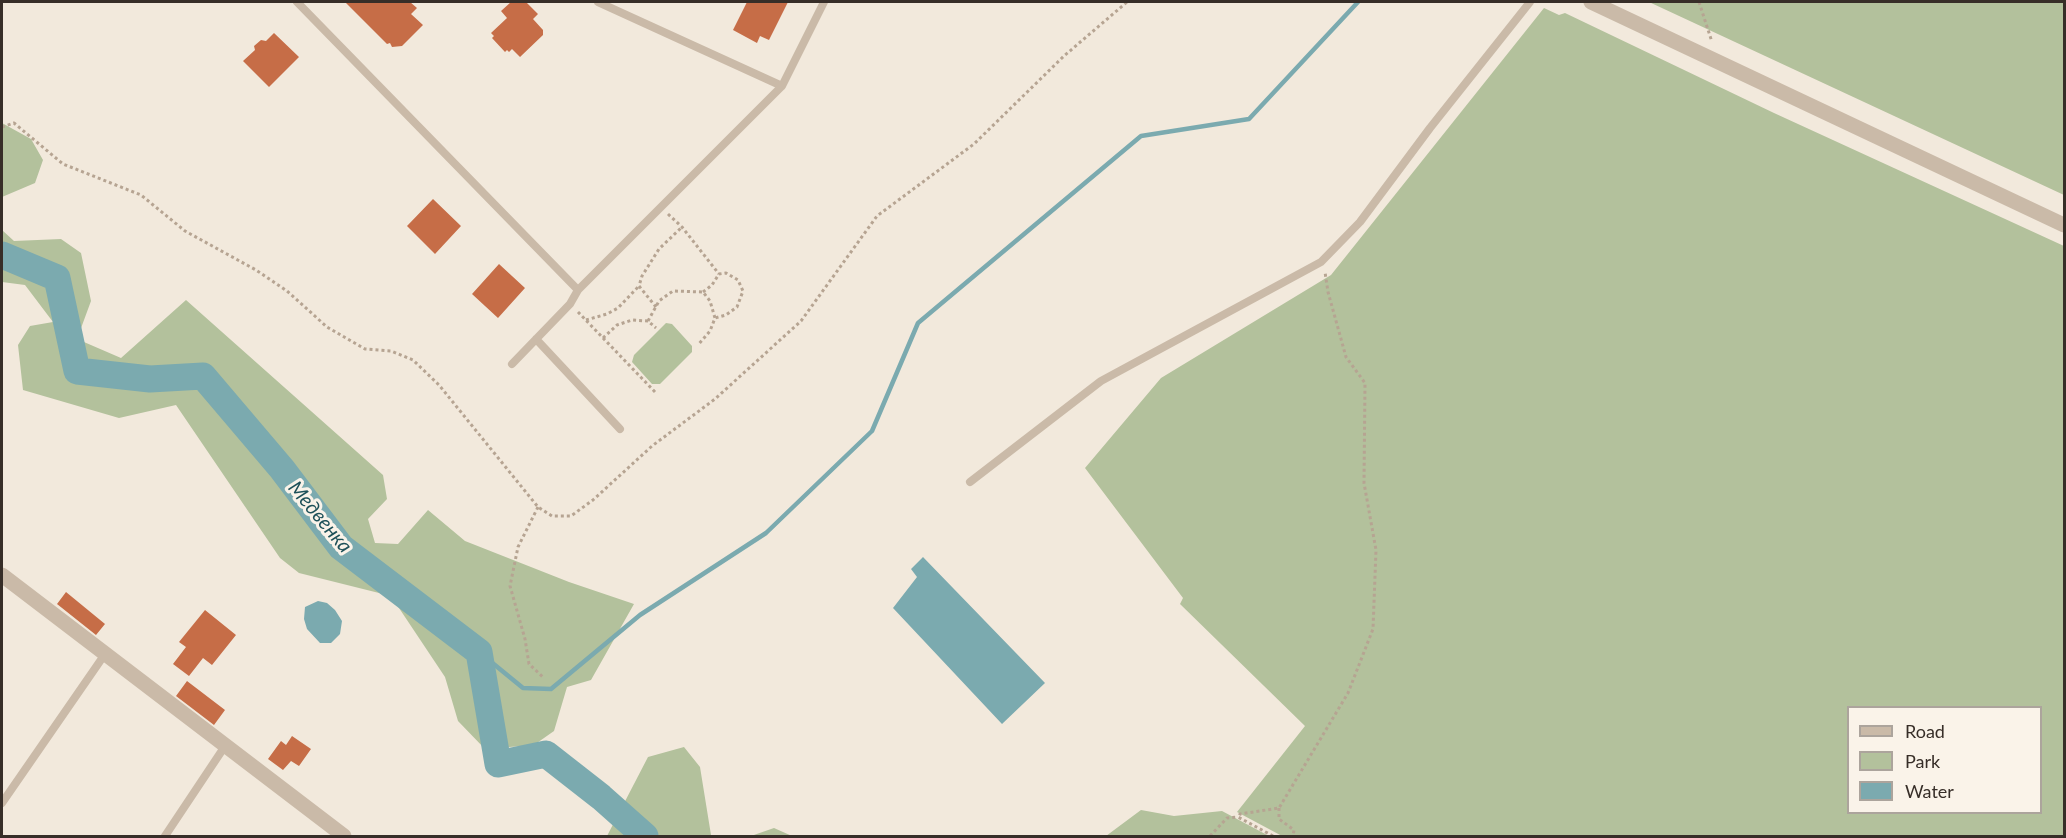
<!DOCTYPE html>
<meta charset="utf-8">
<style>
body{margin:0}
#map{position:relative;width:2066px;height:838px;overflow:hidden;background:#f2e9dc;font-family:Lato,sans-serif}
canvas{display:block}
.frame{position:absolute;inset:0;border:3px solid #372e28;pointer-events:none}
.legend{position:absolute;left:1847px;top:706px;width:195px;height:108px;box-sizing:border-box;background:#faf3e9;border:2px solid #aca49c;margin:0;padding:8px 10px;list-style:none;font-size:18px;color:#372e28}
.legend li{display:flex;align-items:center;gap:12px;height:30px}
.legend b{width:30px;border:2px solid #aca49c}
</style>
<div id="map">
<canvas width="2066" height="838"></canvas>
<div class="frame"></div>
<ul class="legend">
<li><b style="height:8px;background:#cabaa8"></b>Road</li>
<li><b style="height:16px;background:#b3c19c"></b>Park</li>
<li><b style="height:16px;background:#7baaaf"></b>Water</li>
</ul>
</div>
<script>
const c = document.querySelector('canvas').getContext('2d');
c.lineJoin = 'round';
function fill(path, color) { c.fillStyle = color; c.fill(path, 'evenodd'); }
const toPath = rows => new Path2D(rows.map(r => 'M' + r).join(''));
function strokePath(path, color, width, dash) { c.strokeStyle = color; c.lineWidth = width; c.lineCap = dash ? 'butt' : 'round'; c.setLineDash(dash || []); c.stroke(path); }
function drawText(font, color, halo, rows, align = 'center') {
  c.font = font + ' Lato,sans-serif'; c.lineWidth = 6; c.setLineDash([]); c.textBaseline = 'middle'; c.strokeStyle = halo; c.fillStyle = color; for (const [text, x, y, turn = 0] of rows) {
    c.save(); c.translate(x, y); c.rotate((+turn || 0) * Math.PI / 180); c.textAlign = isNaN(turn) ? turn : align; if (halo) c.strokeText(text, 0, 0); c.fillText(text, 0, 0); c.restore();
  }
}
fill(toPath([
 [1649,2,2064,2,2064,195],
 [1544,8,1559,15,1565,13,1774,113,2064,246,2064,836,1282,836,1237,812,1305,726,1180,604,1183,598,1085,468,1161,378,1331,275],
 [1848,708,2040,708,2040,812,1848,812],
 [2,123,31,139,43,160,35,183,2,197],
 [2,230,14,241,61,239,81,253,91,301,77,339,121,358,186,300,383,475,387,499,368,519,375,543,398,544,428,510,465,541,569,582,634,604,591,680,567,687,554,731,534,745,485,749,458,721,445,677,391,596,299,573,280,558,176,405,119,418,23,390,18,345,30,326,53,322,25,285,2,282],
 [666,323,672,324,692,346,692,352,660,384,652,384,632,362,634,355],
 [684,747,700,767,711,835,715,836,607,836,648,757],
 [1141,810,1174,816,1222,811,1269,836,1106,836],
 [774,828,792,836,751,836]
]), '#b3c19c');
fill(toPath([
 [923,557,1045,683,1002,724,893,608,917,577,911,569],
 [318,601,327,603,335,610,342,621,340,634,331,643,320,643,307,629,304,619,305,607]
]), '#7baaaf');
strokePath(toPath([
 [479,652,523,688,551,689,640,615,766,533,872,431,918,323,1141,136,1249,119,1358,2]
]), '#7baaaf', 4.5);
strokePath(toPath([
 [2,255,57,278,77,371,150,379,203,376,282,469,341,547,479,652,498,764,546,754,601,797,645,836]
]), '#7baaaf', 27);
fill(toPath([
 [345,2,410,2,417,8,411,14,423,25,402,46,392,47,390,43,387,44],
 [511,2,526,2,538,14,533,19,543,30,543,35,520,57,512,49,509,52,507,50,505,52,492,38,494,36,491,33,507,18,501,11],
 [747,2,788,2,769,40,760,36,757,43,733,30],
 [274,33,299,57,269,87,243,61,255,50,254,46,261,40,266,41],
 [433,199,461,226,435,254,407,226],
 [499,264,525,288,498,318,472,294],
 [66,592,105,624,96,635,57,604],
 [205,610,236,635,212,665,203,658,189,676,173,664,186,647,179,642],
 [187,681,225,710,214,725,176,696],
 [292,736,311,749,299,766,291,761,283,770,268,759,281,741,286,745]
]), '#c66d47');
strokePath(toPath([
 [1699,2,1712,42],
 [2,127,14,123,63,164,141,195,185,231,256,270,287,291,327,327,365,349,391,351,413,360,439,385,538,507,552,516,571,516,593,500,652,446,715,399,801,321,877,216,974,144,1064,56,1127,2],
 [668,214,682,227,719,274],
 [703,292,712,285,719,274,726,273,738,280,743,291,737,307,726,315,715,318],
 [656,307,639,286,642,276,659,249,682,227],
 [578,312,656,393],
 [586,320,607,314,618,308,639,286],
 [648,321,659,301,673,291,703,292,710,301,715,318,710,331,698,345],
 [603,338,617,325,632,320,648,321,656,328],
 [538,507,518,547,510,586,525,639,529,664,544,678],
 [1279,808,1279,819,1294,830,1293,836],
 [1210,836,1227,818,1238,817],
 [1273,836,1238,817,1240,814,1279,808,1348,693,1373,629,1376,550,1364,483,1365,383,1346,357,1328,292,1325,272]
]), '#b6a492', 3, [3, 3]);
strokePath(toPath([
 [297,2,578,290,782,86,824,2],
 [598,2,782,86],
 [536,339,620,429],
 [512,364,570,304,578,290],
 [970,482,1101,381,1321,262,1360,222,1430,128,1530,2],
 [2,803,105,654],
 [165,836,225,746]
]), '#cabaa8', 8);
strokePath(toPath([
 [1591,2,2064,225],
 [2,575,344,836]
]), '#cabaa8', 15);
drawText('italic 20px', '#1e5159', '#faf3e9', [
 ["Медвенка",320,517,50]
]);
</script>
